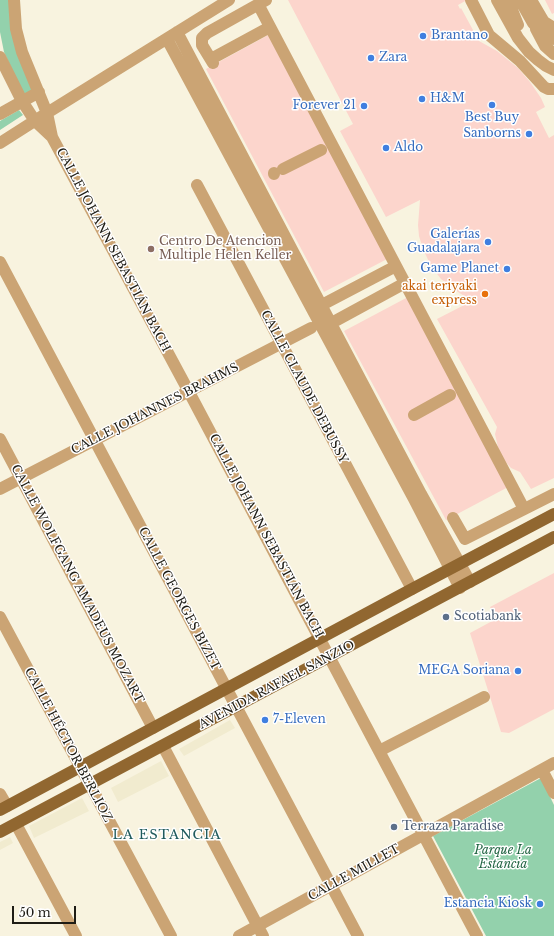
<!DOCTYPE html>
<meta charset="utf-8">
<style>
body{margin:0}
#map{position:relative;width:554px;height:936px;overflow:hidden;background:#f8f3df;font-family:"Libre Baskerville",serif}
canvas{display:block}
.scale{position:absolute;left:12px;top:906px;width:64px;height:18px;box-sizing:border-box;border:2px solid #1e1c15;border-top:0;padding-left:5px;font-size:12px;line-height:14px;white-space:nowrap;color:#1e1c15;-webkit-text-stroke:3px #fff;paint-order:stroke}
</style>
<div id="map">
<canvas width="554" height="936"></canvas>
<div class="scale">50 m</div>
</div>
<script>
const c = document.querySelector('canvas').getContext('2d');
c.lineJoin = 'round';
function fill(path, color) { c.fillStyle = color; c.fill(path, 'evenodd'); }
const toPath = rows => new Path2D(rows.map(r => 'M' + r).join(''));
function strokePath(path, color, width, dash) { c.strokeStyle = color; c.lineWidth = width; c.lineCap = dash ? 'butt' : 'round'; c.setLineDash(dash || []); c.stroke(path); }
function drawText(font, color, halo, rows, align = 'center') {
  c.font = font + ' "Libre Baskerville",serif'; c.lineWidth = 3; c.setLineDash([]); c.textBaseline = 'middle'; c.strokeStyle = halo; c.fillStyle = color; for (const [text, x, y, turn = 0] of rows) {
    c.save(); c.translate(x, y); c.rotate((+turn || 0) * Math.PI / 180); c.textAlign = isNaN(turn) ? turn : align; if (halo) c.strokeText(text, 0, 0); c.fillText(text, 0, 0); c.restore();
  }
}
fill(toPath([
 [230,720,235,728,184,756,179,749],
 [161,761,169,776,118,802,111,788],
 [82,798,89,811,34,838,29,826],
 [10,837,13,843,0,850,0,842]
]), '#f1ebcf');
fill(toPath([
 [0,0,10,0,35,89,24,95,4,52,0,32],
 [19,110,23,115,0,130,0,121],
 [541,778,554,805,554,936,486,936,433,836]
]), '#93d1ac');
fill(toPath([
 [288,0,467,0,458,5,460,9,461,8,479,41,497,51,518,68,530,82,541,98,545,107,536,112,549,138,554,135,554,478,531,489,520,472,511,468,503,459,498,447,495,434,497,427,437,319,472,301,458,292,441,279,431,266,423,249,419,236,418,225,420,200,386,217,340,131,353,124],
 [545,0,554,0,554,13,552,14],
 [270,34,389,258,324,292,206,69],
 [408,297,510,486,446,520,344,331],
 [554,573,554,709,509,733,501,732,470,633,496,619,490,607]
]), '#fcd5cc');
strokePath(toPath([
 [14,0,16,29,22,52,47,113,52,137,189,392,477,936],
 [471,0,489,35,520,61,544,87,548,89,554,89],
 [497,0,518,38,529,52,538,60,546,66,554,70],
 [508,0,518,25],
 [520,0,533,23,542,33,554,39],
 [531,0,544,22,554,28],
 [258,4,524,509],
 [536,29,545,46,554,54],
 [177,32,421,494,470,582],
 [167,39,414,499,460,588],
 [0,57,22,101,35,121,52,137],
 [211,59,270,27],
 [213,63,202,45,202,38,207,33,266,0],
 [0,114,39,92],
 [0,143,47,113,229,0],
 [283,169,321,150],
 [274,174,274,173],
 [197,185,412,589],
 [0,262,358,936],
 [316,308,396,266],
 [326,326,405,283],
 [414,415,450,395],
 [0,439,153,728],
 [0,489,311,328],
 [453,518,465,539,554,494],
 [0,617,171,936],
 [163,746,263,936],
 [379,751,484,697],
 [542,770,554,793],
 [0,794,7,806],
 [16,824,76,936],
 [239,936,554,763]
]), '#cba474', 12);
strokePath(toPath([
 [0,810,412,589,554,514],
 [0,832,554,537]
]), '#916730', 12);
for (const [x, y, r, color] of [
 [423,36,4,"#3f7fe0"],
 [371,58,4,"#3f7fe0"],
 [422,99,4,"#3f7fe0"],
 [492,105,4,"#3f7fe0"],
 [364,106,4,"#3f7fe0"],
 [529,134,4,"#3f7fe0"],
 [386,148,4,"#3f7fe0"],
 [488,242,4,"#3f7fe0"],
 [151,249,4,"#8d6e63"],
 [507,269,4,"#3f7fe0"],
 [485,294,4,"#e8710a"],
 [446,617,4,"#5c6f8a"],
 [518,671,4,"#3f7fe0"],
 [265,720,4,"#3f7fe0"],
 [394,827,4,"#5c6f8a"],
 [540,904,4,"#3f7fe0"]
]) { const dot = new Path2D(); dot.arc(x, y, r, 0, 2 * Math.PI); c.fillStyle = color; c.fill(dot); strokePath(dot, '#fff', 1.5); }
drawText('12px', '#366cbe', '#fff', [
 ["Brantano",431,36,"left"],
 ["Zara",379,58,"left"],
 ["H&M",430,99,"left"],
 ["Forever 21",356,106],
 ["Best Buy",492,118,"center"],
 ["Sanborns",521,134],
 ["Aldo",394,148,"left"],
 ["Galerías",480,235],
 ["Guadalajara",480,249],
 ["Game Planet",499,269],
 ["MEGA Soriana",510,671],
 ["7-Eleven",273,720,"left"],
 ["Estancia Kiosk",532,904]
], 'right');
drawText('12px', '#785e54', '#fff', [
 ["Centro De Atencion",159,242],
 ["Multiple Helen Keller",159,256]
], 'left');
drawText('12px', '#1e1c15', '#fff', [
 ["CALLE JOHANN SEBASTIÁN BACH",113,250,62],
 ["CALLE CLAUDE DEBUSSY",304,387,62],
 ["CALLE JOHANNES BRAHMS",155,409,-27],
 ["CALLE JOHANN SEBASTIÁN BACH",266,536,62],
 ["CALLE WOLFGANG AMADEUS MOZART",77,584,62],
 ["CALLE GEORGES BIZET",179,599,62],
 ["AVENIDA RAFAEL SANZIO",277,685,-28],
 ["CALLE HÉCTOR BERLIOZ",68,745,62],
 ["CALLE MILLET",354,873,-29]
]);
drawText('12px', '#c56008', '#fff', [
 ["akai teriyaki",477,287],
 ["express",477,301]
], 'right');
drawText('12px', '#4e5e75', '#fff', [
 ["Scotiabank",454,617],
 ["Terraza Paradise",402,827]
], 'left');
drawText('italic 12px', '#226543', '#fff', [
 ["Parque La",503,851],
 ["Estancia",503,865]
]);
c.letterSpacing = '1px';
drawText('13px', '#205b5d', '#fff', [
 ["LA ESTANCIA",167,835]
]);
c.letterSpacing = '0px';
</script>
